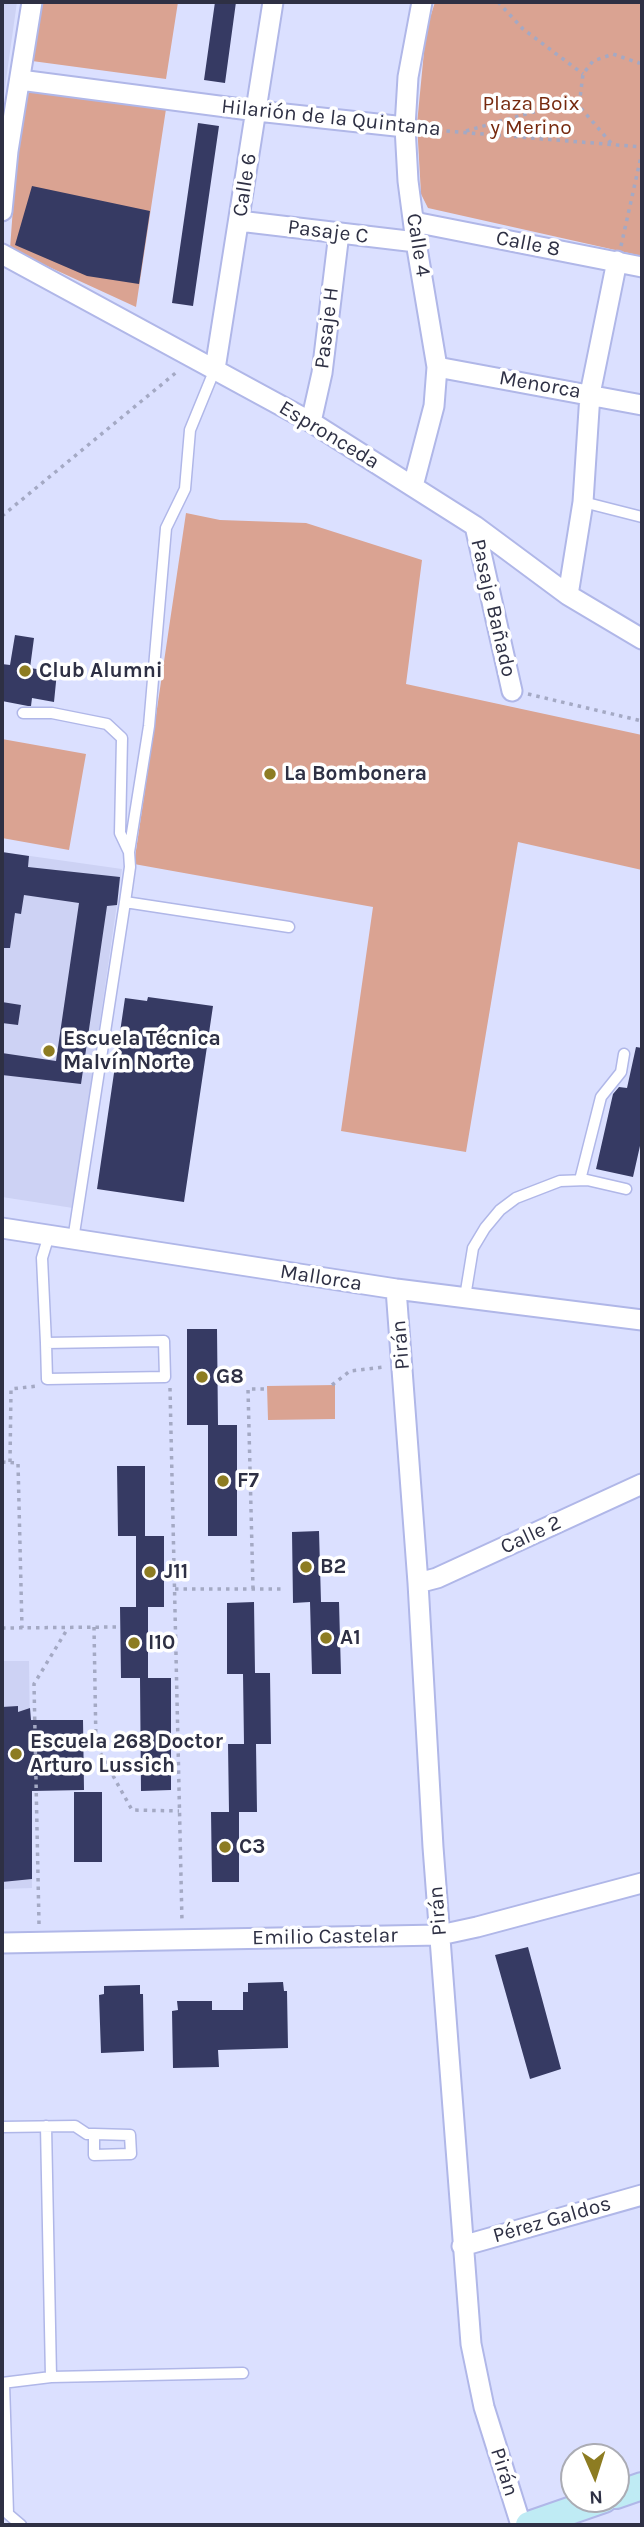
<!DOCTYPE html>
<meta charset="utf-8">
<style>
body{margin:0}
#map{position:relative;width:644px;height:2527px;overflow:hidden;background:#dbe0ff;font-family:Karla,sans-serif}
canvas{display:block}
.frame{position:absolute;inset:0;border:4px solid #2e3044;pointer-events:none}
.north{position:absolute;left:560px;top:2443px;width:70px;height:70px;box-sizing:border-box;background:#fff;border:2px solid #abacb4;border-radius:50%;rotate:177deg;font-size:19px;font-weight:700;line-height:28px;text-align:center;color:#2e3044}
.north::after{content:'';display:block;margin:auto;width:24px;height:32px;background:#8d7c22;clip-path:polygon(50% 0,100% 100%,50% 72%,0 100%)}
</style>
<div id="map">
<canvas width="644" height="2527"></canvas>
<div class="frame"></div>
<div class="north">N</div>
</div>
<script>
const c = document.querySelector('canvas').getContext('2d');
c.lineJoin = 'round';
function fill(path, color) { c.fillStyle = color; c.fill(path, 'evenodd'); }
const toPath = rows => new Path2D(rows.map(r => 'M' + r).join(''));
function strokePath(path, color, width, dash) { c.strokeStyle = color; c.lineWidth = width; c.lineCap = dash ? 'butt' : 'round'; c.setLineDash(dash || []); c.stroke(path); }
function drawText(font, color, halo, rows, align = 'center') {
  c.font = font + ' Karla,sans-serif'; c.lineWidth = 7; c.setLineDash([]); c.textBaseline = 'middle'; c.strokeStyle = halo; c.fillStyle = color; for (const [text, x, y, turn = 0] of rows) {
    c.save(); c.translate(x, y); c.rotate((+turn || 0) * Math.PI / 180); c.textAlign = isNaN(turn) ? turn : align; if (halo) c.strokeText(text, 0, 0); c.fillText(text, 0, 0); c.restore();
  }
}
fill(toPath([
 [2,2,17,2,2,108],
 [2,852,122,869,73,1208,2,1197],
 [2,1661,29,1661,32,1888,2,1889]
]), '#cdd2f4');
fill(toPath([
 [42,2,178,2,166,79,32,61],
 [435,2,642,2,642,256,428,208,421,194,417,124,426,31],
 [29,90,166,109,136,307,10,249,18,139],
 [186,513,220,520,306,523,422,560,406,684,642,735,642,870,518,842,466,1152,341,1131,373,907,134,864],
 [2,739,86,754,69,850,2,838],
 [335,1385,335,1419,268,1420,267,1386]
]), '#daa392');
fill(toPath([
 [215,2,236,2,225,83,204,80],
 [198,123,219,126,193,306,172,303],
 [32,186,150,211,139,284,87,276,15,245],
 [15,635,34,638,30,668,57,672,54,702,32,698,31,706,28,706,2,701,2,664,10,665],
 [2,852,29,856,28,867,120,877,117,905,107,906,81,1084,2,1075,2,1053,56,1061,79,903,24,895,21,914,15,913,10,948,2,948],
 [148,997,213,1006,184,1202,97,1189,125,998,147,1001],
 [2,1002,21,1005,18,1025,2,1023],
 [636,1047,642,1048,642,1137,633,1177,596,1169,613,1094,619,1087,627,1088],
 [187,1329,217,1329,218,1425,237,1425,237,1536,208,1536,208,1425,187,1425],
 [117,1466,145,1466,145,1536,164,1536,164,1607,141,1607,148,1607,148,1678,171,1678,171,1790,141,1791,140,1678,121,1678,120,1607,136,1607,136,1536,118,1536],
 [319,1531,321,1602,339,1602,341,1674,312,1674,310,1602,293,1603,292,1532],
 [254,1602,255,1673,270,1673,271,1744,244,1744,243,1674,227,1674,227,1603],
 [18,1706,18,1712,30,1708,31,1720,83,1720,84,1790,32,1791,32,1879,2,1882,2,1707],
 [228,1744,256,1744,257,1812,229,1812],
 [74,1792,102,1792,102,1862,74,1862],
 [211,1812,239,1812,239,1882,212,1882],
 [528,1947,561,2069,530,2079,495,1955],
 [283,1982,284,1991,287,1991,288,2048,218,2050,219,2067,173,2068,172,2011,178,2010,177,2001,212,2001,212,2010,243,2010,243,1992,248,1992,248,1983],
 [140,1985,140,1994,143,1994,144,2051,101,2053,99,1995,104,1994,104,1986]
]), '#363a63');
const lane = toPath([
 [583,502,642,517],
 [23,713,52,713,107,724,122,738,120,833,129,852],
 [125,902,289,927],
 [580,1180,601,1097,621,1072,624,1054],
 [73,1240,125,902,130,867,129,852,149,726,166,528,185,489,190,430,215,369],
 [465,1297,473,1248,485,1228,500,1210,516,1198,560,1181,587,1180,626,1189],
 [46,1343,47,1379,165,1377,164,1341,46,1343,42,1258,49,1235],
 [46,2126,51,2377],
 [2,2127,75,2126,87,2134,94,2134,130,2135,131,2154,94,2155,94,2134],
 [2,2383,51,2377,243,2373],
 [4,2383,8,2514,21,2525]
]);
const street = toPath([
 [20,80,257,111,405,127],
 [2,211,8,151,32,2],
 [239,221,416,242],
 [414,222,642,267],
 [2,254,311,422,475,526,568,595,642,639],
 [437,367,642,405],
 [215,369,273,2],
 [311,422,322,373,339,233],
 [413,486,434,406,437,367,416,242,408,181,405,127,408,77,422,2],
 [475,526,512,691],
 [568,595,583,502,590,394,617,261],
 [2,1228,396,1289,642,1320],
 [396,1289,418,1583,433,1847,471,2344,484,2407,521,2525],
 [418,1583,437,1578,642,1484],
 [2,1943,440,1935,477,1927,642,1883],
 [462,2246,642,2195]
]);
const secondary = toPath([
 [616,2495,642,2486],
 [529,2525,604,2499]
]);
strokePath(lane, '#b0b7e8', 13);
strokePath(street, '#b0b7e8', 23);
strokePath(secondary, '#b0b7e8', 30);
strokePath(toPath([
 [498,2,523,29,583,74],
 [421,129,642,147],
 [466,131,579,99],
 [611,143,579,106,583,74,593,61,613,54,639,63,642,59],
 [621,246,642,152],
 [2,516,178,371],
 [528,694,642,721],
 [332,1385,350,1371,384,1367],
 [170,1388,182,1922],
 [2,1462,18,1463,22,1628],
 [10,1462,11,1389,37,1386],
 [175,1589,285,1589],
 [253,1589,248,1389,267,1389],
 [94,1627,96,1745,132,1810,179,1811],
 [2,1628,116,1627],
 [39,1924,34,1684,68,1628]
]), '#a4a9c4', 3.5, [3.5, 5]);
strokePath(lane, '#fff', 10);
strokePath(street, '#fff', 19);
strokePath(secondary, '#bfebf4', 26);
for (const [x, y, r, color] of [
 [25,671,7,"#8d7c22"],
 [270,774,7,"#8d7c22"],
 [49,1051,7,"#8d7c22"],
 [202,1377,7,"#8d7c22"],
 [223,1481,7,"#8d7c22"],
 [306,1567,7,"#8d7c22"],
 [150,1572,7,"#8d7c22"],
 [326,1638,7,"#8d7c22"],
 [134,1643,7,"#8d7c22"],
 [16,1754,7,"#8d7c22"],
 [225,1847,7,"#8d7c22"]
]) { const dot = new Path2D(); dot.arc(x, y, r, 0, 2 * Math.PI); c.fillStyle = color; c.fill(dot); strokePath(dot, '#fff', 2.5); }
drawText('21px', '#76290e', '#fff', [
 ["Plaza Boix",531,104],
 ["y Merino",531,128]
]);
drawText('21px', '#2e3044', '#fff', [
 ["Hilarión de la Quintana",331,118,6],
 ["Calle 6",245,185,-81],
 ["Pasaje C",328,232,7],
 ["Calle 8",528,244,11],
 ["Calle 4",418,245,81],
 ["Pasaje H",327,328,-83],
 ["Menorca",540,385,10],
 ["Espronceda",329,435,31],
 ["Pasaje Bañado",493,608,77],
 ["Mallorca",321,1278,9],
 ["Pirán",401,1345,-95],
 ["Calle 2",531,1535,-25],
 ["Pirán",438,1911,-95],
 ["Emilio Castelar",325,1937,-1],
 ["Pérez Galdos",552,2220,-16],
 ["Pirán",504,2472,72]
]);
drawText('bold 21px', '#2e3044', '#fff', [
 ["Club Alumni",39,671],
 ["La Bombonera",284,774],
 ["Escuela Técnica",63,1039],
 ["Malvín Norte",63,1063],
 ["G8",216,1377],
 ["F7",237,1481],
 ["B2",320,1567],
 ["J11",164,1572],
 ["A1",340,1638],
 ["I10",148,1643],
 ["Escuela 268 Doctor",30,1742],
 ["Arturo Lussich",30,1766],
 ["C3",239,1847]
], 'left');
</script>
